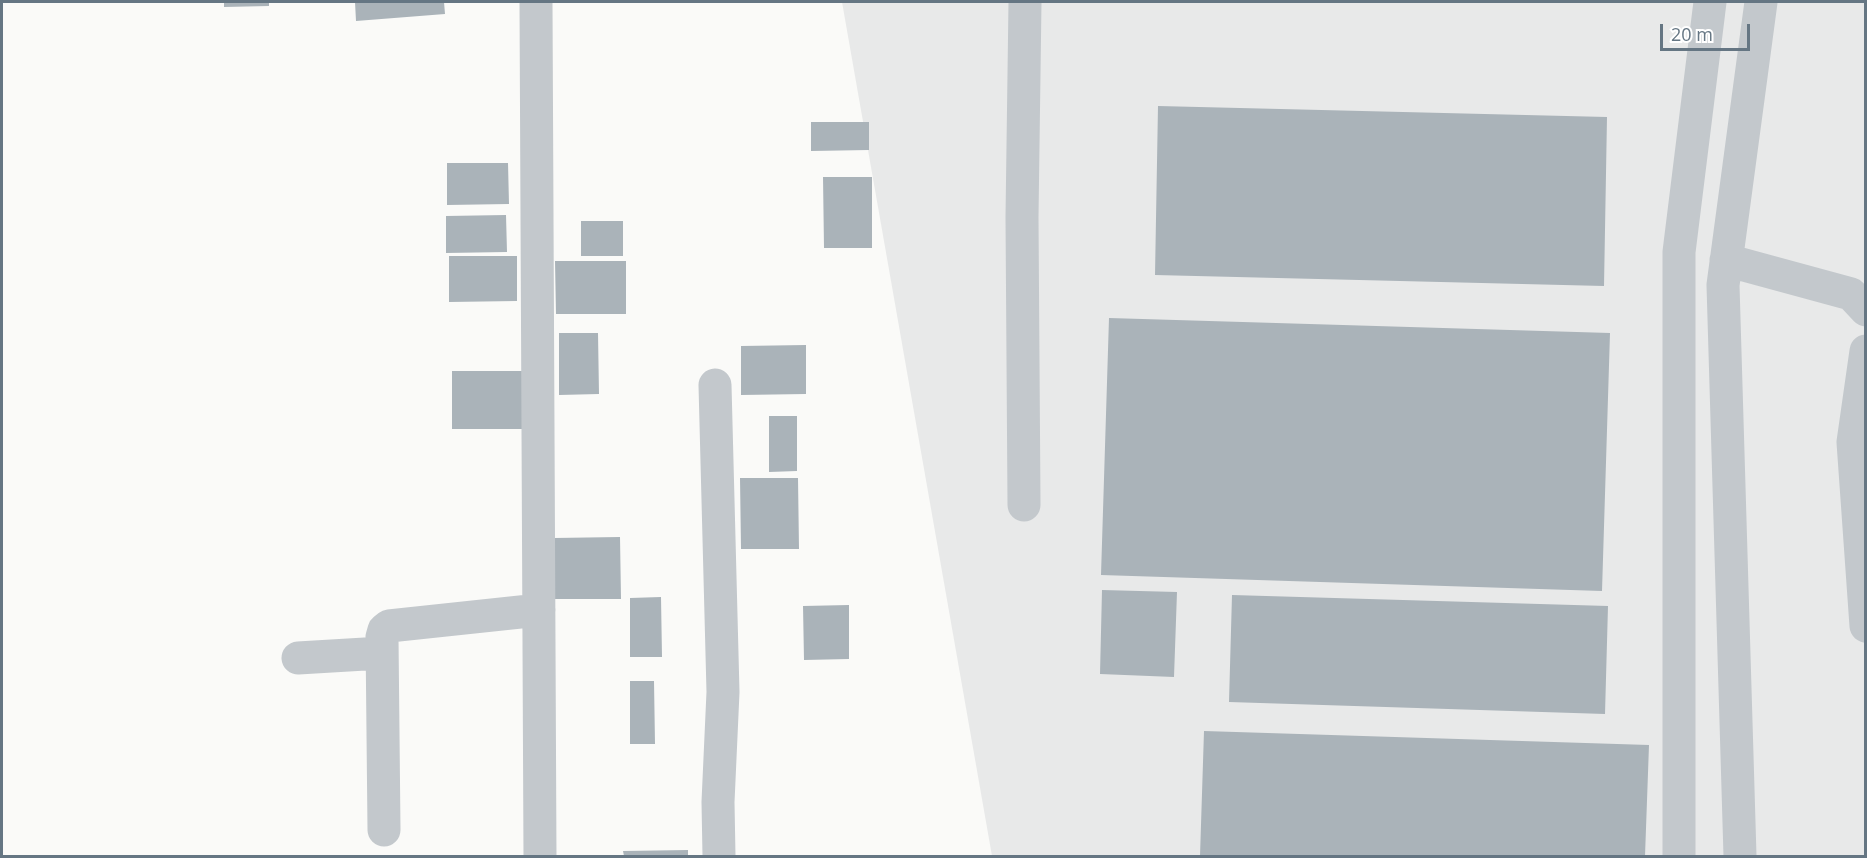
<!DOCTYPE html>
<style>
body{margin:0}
#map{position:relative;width:1867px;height:858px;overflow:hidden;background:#fafaf8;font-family:"Open Sans",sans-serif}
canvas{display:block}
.frame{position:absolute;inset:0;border:3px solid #657683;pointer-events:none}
.scale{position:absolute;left:1660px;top:24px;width:90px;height:27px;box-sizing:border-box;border:3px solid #657683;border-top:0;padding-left:8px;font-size:18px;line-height:21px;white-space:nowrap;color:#657683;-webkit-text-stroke:4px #fff;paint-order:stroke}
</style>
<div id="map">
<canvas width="1867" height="858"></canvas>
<div class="frame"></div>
<div class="scale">20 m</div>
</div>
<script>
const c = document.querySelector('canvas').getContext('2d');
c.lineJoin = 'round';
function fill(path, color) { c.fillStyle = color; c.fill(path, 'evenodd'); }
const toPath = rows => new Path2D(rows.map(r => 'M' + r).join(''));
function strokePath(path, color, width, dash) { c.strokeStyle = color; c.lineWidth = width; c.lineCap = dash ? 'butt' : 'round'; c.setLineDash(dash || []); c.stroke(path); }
fill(toPath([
 [842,2,1865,2,1865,856,992,856]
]), '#e8e9e9');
fill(toPath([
 [224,2,269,2,269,6,224,7],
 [355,2,444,2,445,14,356,21],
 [1158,106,1607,117,1604,286,1155,275],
 [811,122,869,122,869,150,811,151],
 [447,163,508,163,509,204,447,205],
 [823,177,872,177,872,248,824,248],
 [506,215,507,252,446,253,446,216],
 [581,221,623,221,623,256,581,256],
 [449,256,517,256,517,301,449,302],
 [555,261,626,261,626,314,556,314],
 [1109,318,1610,333,1602,591,1101,575],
 [559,333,598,333,599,394,559,395],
 [806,345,806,394,741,395,741,346],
 [452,371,524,371,524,429,452,429],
 [769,416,797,416,797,471,769,472],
 [740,478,798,478,799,549,741,549],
 [620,537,621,599,555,599,554,538],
 [1102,590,1177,592,1174,677,1100,674],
 [1232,595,1608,606,1605,714,1229,702],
 [661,597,662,657,630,657,630,598],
 [849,605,849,659,804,660,803,606],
 [630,681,654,681,655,744,630,744],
 [1204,731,1649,745,1645,856,1200,856],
 [688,850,688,856,624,856,623,851]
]), '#aab3b9');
strokePath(toPath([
 [536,2,540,856],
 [1726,260,1851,294,1866,310],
 [1866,351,1853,442,1866,626],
 [715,385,723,692,718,802,719,856],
 [1024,505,1022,217,1025,2],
 [298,658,382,653],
 [384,830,382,637,384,630,389,626,539,610],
 [1679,856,1679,252,1710,2],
 [1740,856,1723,285,1761,2]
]), '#c3c8cc', 33);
</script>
